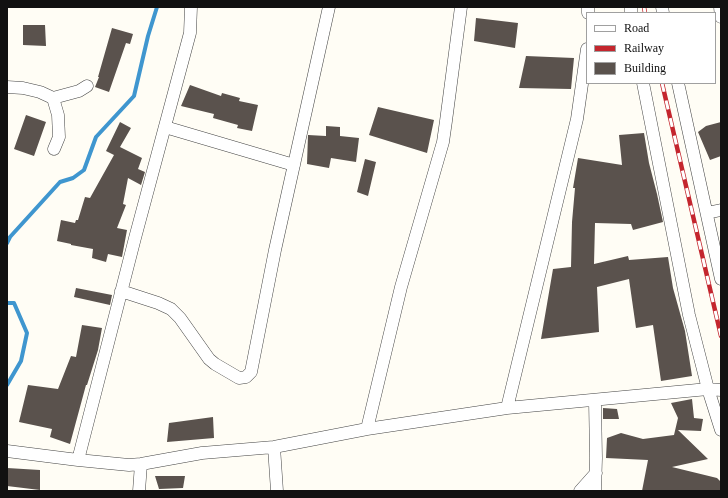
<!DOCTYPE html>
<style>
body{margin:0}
#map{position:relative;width:728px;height:498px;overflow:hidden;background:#fffdf5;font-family:"Times New Roman",serif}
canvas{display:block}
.frame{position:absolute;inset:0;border:8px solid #111;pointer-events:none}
.legend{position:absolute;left:586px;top:12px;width:130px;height:72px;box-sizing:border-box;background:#fff;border:1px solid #a0a0a0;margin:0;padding:5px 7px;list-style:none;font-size:12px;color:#111}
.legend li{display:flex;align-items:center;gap:8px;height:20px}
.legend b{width:20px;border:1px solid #a0a0a0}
</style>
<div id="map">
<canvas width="728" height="498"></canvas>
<div class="frame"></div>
<ul class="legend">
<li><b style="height:5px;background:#fff"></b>Road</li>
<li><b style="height:5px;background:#c4262e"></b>Railway</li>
<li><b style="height:11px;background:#5a524d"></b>Building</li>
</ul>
</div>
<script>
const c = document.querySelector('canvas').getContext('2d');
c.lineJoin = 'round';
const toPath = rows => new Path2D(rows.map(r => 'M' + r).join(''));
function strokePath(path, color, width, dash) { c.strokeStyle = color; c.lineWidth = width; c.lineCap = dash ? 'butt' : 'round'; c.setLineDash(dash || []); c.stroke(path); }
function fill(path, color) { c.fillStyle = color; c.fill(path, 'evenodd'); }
strokePath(toPath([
 [7,243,10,237,60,182,73,178,84,170,96,137,134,96,148,36,157,7],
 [7,303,14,303,27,333,21,361,7,385]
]), '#3f96cf', 4);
fill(toPath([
 [476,18,518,23,515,48,474,41],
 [23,25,45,25,46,46,23,45],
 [112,28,133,34,130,44,126,43,109,92,95,87,99,77,98,77],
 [526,56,574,58,571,89,519,88],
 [190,85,221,96,222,93,240,98,239,101,258,105,252,131,237,128,238,125,213,118,214,114,181,106],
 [378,107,434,120,427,153,369,135],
 [26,115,46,122,34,156,14,149],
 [120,122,131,128,120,147,142,158,138,169,145,172,141,185,128,178,123,204,126,205,117,228,127,230,122,257,108,254,106,262,92,258,93,249,71,245,71,244,57,241,61,220,75,223,76,220,78,220,85,197,90,198,114,155,106,151],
 [721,122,721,156,710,160,698,132,706,126],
 [326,126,340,127,340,136,359,138,356,162,331,158,329,168,307,164,308,135,326,136],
 [644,133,649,163,657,194,663,222,633,230,631,224,595,223,594,264,628,256,629,260,668,257,673,288,685,331,692,376,661,381,653,325,636,328,629,279,597,287,599,332,541,339,553,269,571,267,572,222,575,188,573,188,578,158,622,165,619,135],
 [365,159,376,162,368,196,357,192],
 [76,288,112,295,110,305,74,297],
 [82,325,102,328,98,350,87,385,86,385,70,444,50,437,52,429,19,422,28,385,58,389,71,356,76,357],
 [692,399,694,418,703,419,701,431,678,430,708,459,672,467,717,478,721,482,721,491,642,491,648,460,606,458,607,438,621,433,643,439,674,435,678,418,671,403],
 [603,408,617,409,619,419,603,419],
 [213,417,214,438,167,442,169,423],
 [7,468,40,470,40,490,7,486],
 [155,476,185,476,183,488,159,489]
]), '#5a524d');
const minor = toPath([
 [588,7,588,13],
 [631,7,631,13],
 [662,7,663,13],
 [720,7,721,17],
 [643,83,689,315,708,389,721,430],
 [678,83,721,279],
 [7,87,23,88,40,92,53,98,79,91,87,86],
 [53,98,58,115,59,137,54,149],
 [165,127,294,165],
 [707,213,721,210],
 [121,291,158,303,171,309,180,318,209,359,215,364,239,378,246,377,251,372,275,250,329,7],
 [595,401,596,458,595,491],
 [507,408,577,119,587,49],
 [367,429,401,287,443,142,446,121,461,7],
 [274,447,277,491],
 [7,451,78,460,129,465,141,464,202,453,274,447,367,429,507,408,708,389,721,390],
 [78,460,135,238,190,33,191,7],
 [139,491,141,464],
 [580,491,596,473]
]);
strokePath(minor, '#444', 13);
strokePath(minor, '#fff', 12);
const rail = toPath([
 [644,7,645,13],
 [662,83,721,336]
]);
strokePath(rail, '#c4262e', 4.5);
strokePath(rail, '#fff', 3, [9]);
</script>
